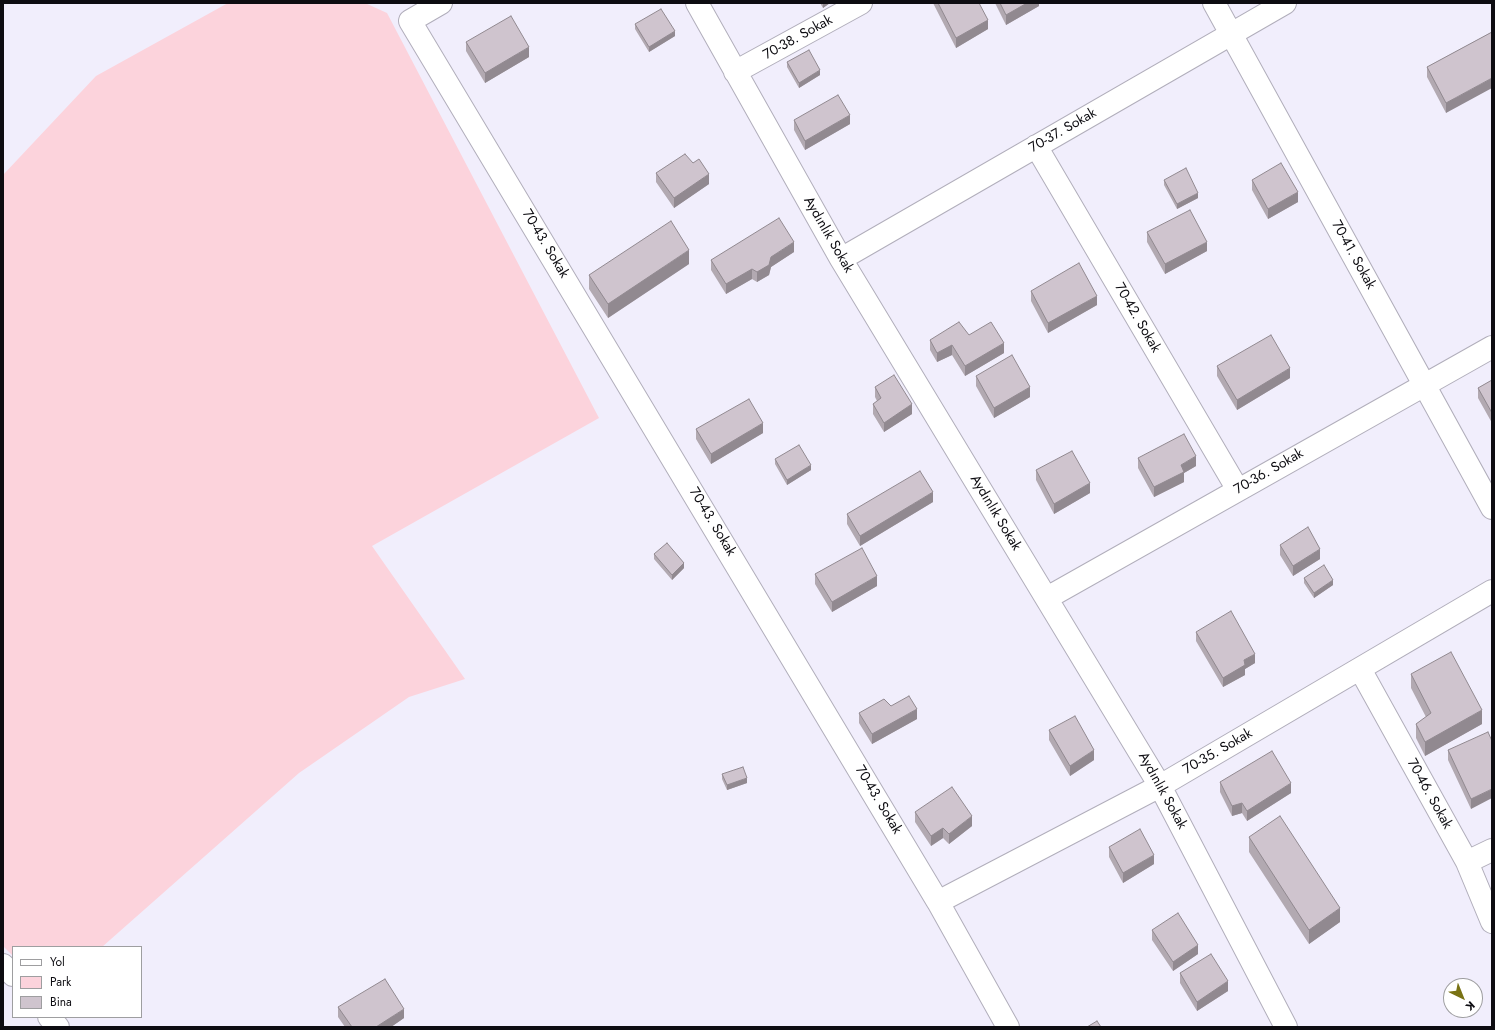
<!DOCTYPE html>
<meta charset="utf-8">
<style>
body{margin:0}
#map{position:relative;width:1495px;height:1030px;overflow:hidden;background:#f1eefc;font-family:Jost,sans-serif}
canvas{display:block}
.frame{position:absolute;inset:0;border:4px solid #0d0c11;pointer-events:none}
.legend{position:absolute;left:12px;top:946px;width:130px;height:72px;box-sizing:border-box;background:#fff;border:1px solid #9e9ea0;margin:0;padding:5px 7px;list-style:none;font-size:12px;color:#0d0c11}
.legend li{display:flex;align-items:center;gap:8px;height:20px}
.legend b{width:20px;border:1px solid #9e9ea0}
.north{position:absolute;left:1443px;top:978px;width:40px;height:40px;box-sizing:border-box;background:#fff;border:1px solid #9e9ea0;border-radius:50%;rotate:137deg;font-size:11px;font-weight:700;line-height:16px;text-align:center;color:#0d0c11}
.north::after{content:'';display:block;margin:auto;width:14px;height:18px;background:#797214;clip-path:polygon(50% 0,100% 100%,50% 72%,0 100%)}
</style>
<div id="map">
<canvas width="1495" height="1030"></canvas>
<div class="frame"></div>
<ul class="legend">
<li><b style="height:5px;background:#fff"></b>Yol</li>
<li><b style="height:11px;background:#fcd3dc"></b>Park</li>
<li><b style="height:11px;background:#cfc4ce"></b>Bina</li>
</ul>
<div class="north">K</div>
</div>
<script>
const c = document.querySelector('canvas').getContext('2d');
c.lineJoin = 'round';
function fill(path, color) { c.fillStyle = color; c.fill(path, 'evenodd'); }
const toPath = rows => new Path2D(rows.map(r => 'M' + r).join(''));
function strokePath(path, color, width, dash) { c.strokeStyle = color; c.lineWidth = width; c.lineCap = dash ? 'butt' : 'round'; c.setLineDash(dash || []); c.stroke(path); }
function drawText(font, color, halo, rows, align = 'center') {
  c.font = font + ' Jost,sans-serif'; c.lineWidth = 3; c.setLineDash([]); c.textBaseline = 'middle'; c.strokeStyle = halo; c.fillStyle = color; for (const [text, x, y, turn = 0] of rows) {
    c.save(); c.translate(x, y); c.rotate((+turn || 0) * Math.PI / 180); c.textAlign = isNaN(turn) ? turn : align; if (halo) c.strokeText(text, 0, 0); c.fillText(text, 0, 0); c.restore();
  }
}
fill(toPath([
 [228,3,365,3,387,13,599,418,372,546,465,679,409,697,299,773,102,947,13,947,13,956,3,946,3,175,96,76]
]), '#fcd3dc');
const minor = toPath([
 [441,3,410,21,938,902,1008,1027],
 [697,3,841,259,1160,786,1286,1027],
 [1214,3,1492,508],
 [735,72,861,3],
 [1036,146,1238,490],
 [841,259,1285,3],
 [1047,598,1492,347],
 [1360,669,1467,862,1492,922],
 [1467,862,1492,850],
 [938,902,1160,786,1492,591],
 [3,965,13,975],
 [49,1017,58,1027]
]);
strokePath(minor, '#b1aebb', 24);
strokePath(minor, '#fff', 22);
fill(toPath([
 [820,3,830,3,823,8],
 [933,3,979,3,988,29,956,48],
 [995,3,1039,3,1039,6,1006,25],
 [635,24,675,36,649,52,635,29],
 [1492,32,1446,113,1427,77,1427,67],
 [466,42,529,57,485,83,466,51],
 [787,62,820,75,799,88,787,67],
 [794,120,850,124,805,150,794,130],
 [693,163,709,184,674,208,656,182,656,173],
 [1164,180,1198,198,1177,209,1164,185],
 [1252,180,1298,202,1268,219,1252,190],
 [1147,232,1207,251,1165,274,1147,242],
 [794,252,771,267,769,275,757,282,752,279,726,294,711,270,711,260],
 [689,264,608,318,589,289,589,275],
 [1031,291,1097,305,1048,333,1031,301],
 [969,335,1004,353,965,376,952,355,937,362,930,350,930,340],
 [1217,366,1290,378,1237,410,1217,376],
 [976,376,1030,397,994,418,976,386],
 [1492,380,1492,423,1478,398,1478,388],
 [875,387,912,414,884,432,873,414,873,404,877,401,875,397],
 [696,429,763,433,711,464,696,439],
 [1138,458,1196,466,1184,473,1184,482,1154,497,1138,468],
 [775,459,811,470,787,485,775,464],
 [1036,470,1090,493,1054,514,1036,480],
 [933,502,860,546,847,524,847,514],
 [1280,545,1320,559,1293,576,1280,555],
 [654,554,684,568,672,580,654,559],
 [815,574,877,586,832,612,815,584],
 [1304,578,1333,585,1314,598,1304,583],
 [1196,632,1255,663,1245,669,1245,675,1223,687,1196,641],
 [1411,674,1482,724,1425,756,1416,738,1416,724,1426,717,1411,688],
 [859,713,917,719,872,744,859,723],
 [1049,730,1094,760,1070,776,1049,740],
 [1492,741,1471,809,1448,760,1448,750],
 [722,774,747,783,727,790,722,779],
 [1220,782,1291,793,1247,821,1242,813,1232,816,1220,792],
 [915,812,972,826,949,844,943,838,931,846,915,822],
 [1249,837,1340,922,1309,944,1249,852],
 [1109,847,1154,864,1123,883,1109,857],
 [1152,930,1198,954,1173,971,1152,940],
 [1180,973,1228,991,1197,1011,1180,983],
 [338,1007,404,1018,391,1027,345,1027,338,1017]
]), '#b2a9b1');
fill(toPath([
 [823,3,830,3,823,8],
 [1027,3,1039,3,1039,6,1006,25,1006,15],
 [988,20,988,29,956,48,956,38],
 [675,31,675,36,649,52,649,47],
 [529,47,529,57,485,83,485,73],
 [820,70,820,75,799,88,799,83],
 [1492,78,1492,88,1446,113,1446,103],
 [850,115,850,124,805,150,805,141],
 [709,174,709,184,674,208,674,198],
 [1298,192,1298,202,1268,219,1268,209],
 [1198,193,1198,198,1177,209,1177,204],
 [794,242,794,252,771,267,769,275,757,282,757,272,771,257],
 [1207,242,1207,251,1165,274,1165,264],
 [689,250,689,264,608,318,608,304],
 [752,269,752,279,726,294,726,284],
 [1097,296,1097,305,1048,333,1048,323],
 [1004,343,1004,353,965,376,965,366],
 [952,345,952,355,937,362,937,353],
 [1290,368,1290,378,1237,410,1237,400],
 [1030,387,1030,397,994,418,994,408],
 [912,404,912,414,884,432,884,423],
 [763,423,763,433,711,464,711,454],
 [1196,456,1196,466,1184,473,1184,482,1154,497,1154,487,1181,465],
 [811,465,811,470,787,485,787,480],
 [1090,483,1090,493,1054,514,1054,504],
 [933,492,933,502,860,546,860,536],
 [1320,549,1320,559,1293,576,1293,566],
 [684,563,684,568,672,580,672,575],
 [877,576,877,586,832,612,832,602],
 [1333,580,1333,585,1314,598,1314,593],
 [1255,654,1255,663,1245,669,1245,675,1223,687,1223,678,1244,660],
 [917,709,917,719,872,744,872,734],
 [1482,710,1482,724,1425,756,1425,742],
 [1094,750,1094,760,1070,776,1070,766],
 [747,778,747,783,727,790,727,785],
 [1291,783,1291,793,1247,821,1247,811],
 [1492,789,1492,798,1471,809,1471,799],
 [1242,803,1242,813,1232,816,1232,806],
 [972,816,972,826,949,844,949,834],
 [943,828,943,838,931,846,931,836],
 [1154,855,1154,864,1123,883,1123,873],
 [1340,908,1340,922,1309,944,1309,930],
 [1198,945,1198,954,1173,971,1173,962],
 [1228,981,1228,991,1197,1011,1197,1002],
 [404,1009,404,1018,391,1027,376,1027]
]), '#918990');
const building = toPath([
 [938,3,979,3,988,20,956,38,938,3],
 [1000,3,1027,3,1006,15,1000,3],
 [661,9,675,31,649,47,635,24,661,9],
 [511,16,529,47,485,73,466,42,511,16],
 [1492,32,1492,78,1446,103,1427,67,1492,32],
 [809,50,820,70,799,83,787,62,809,50],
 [838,95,850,115,805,141,794,120,838,95],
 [685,154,693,163,699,159,709,174,674,198,656,173,685,154],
 [1281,163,1298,192,1268,209,1252,180,1281,163],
 [1186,168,1198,193,1177,204,1164,180,1186,168],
 [1190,210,1207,242,1165,264,1147,232,1190,210],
 [779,218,794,242,771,257,769,265,757,272,752,269,726,284,711,260,779,218],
 [671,221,689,250,608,304,589,275,671,221],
 [1079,263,1097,296,1048,323,1031,291,1079,263],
 [959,322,969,335,991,322,1004,343,965,366,952,345,937,353,930,340,959,322],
 [1271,335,1290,368,1237,400,1217,366,1271,335],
 [1012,355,1030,387,994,408,976,376,1012,355],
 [894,375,912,404,884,423,873,404,881,398,875,387,894,375],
 [1492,380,1492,413,1478,388,1492,380],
 [749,399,763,423,711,454,696,429,749,399],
 [1184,434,1196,456,1181,465,1184,472,1154,487,1138,458,1184,434],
 [799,445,811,465,787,480,775,459,799,445],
 [1072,451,1090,483,1054,504,1036,470,1072,451],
 [920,471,933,492,860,536,847,514,920,471],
 [1308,527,1320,549,1293,566,1280,545,1308,527],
 [667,543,684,563,672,575,654,554,667,543],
 [862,548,877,576,832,602,815,574,862,548],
 [1324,565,1333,580,1314,593,1304,578,1324,565],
 [1231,611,1255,654,1244,660,1245,665,1223,678,1196,632,1231,611],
 [1451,652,1482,710,1425,742,1416,724,1431,713,1411,674,1451,652],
 [909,696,917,709,872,734,859,713,884,699,891,706,909,696],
 [1075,716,1094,750,1070,766,1049,730,1075,716],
 [1488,732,1492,741,1492,789,1471,799,1448,750,1488,732],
 [1272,751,1291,783,1247,811,1242,803,1232,806,1220,782,1272,751],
 [743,767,747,778,727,785,722,774,743,767],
 [952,787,972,816,949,834,943,828,931,836,915,812,952,787],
 [1280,816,1340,908,1309,930,1249,837,1280,816],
 [1140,829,1154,855,1123,873,1109,847,1140,829],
 [1178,913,1198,945,1173,962,1152,930,1178,913],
 [1211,954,1228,981,1197,1002,1180,973,1211,954],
 [385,979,404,1009,376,1027,352,1027,338,1007,385,979],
 [1097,1021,1101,1027,1087,1027,1097,1021]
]);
fill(building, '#cfc4ce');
strokePath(building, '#918990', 1);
drawText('14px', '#0d0c11', '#fff', [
 ["70-38. Sokak",798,38,-29],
 ["70-37. Sokak",1063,131,-30],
 ["Aydınlık Sokak",828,235,60],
 ["70-43. Sokak",545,244,59],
 ["70-41. Sokak",1353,255,61],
 ["70-42. Sokak",1137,318,60],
 ["70-36. Sokak",1269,472,-30],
 ["Aydınlık Sokak",995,513,59],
 ["70-43. Sokak",712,522,59],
 ["70-35. Sokak",1218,752,-30],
 ["Aydınlık Sokak",1162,791,61],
 ["70-46. Sokak",1429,794,61],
 ["70-43. Sokak",878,800,59]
]);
</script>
